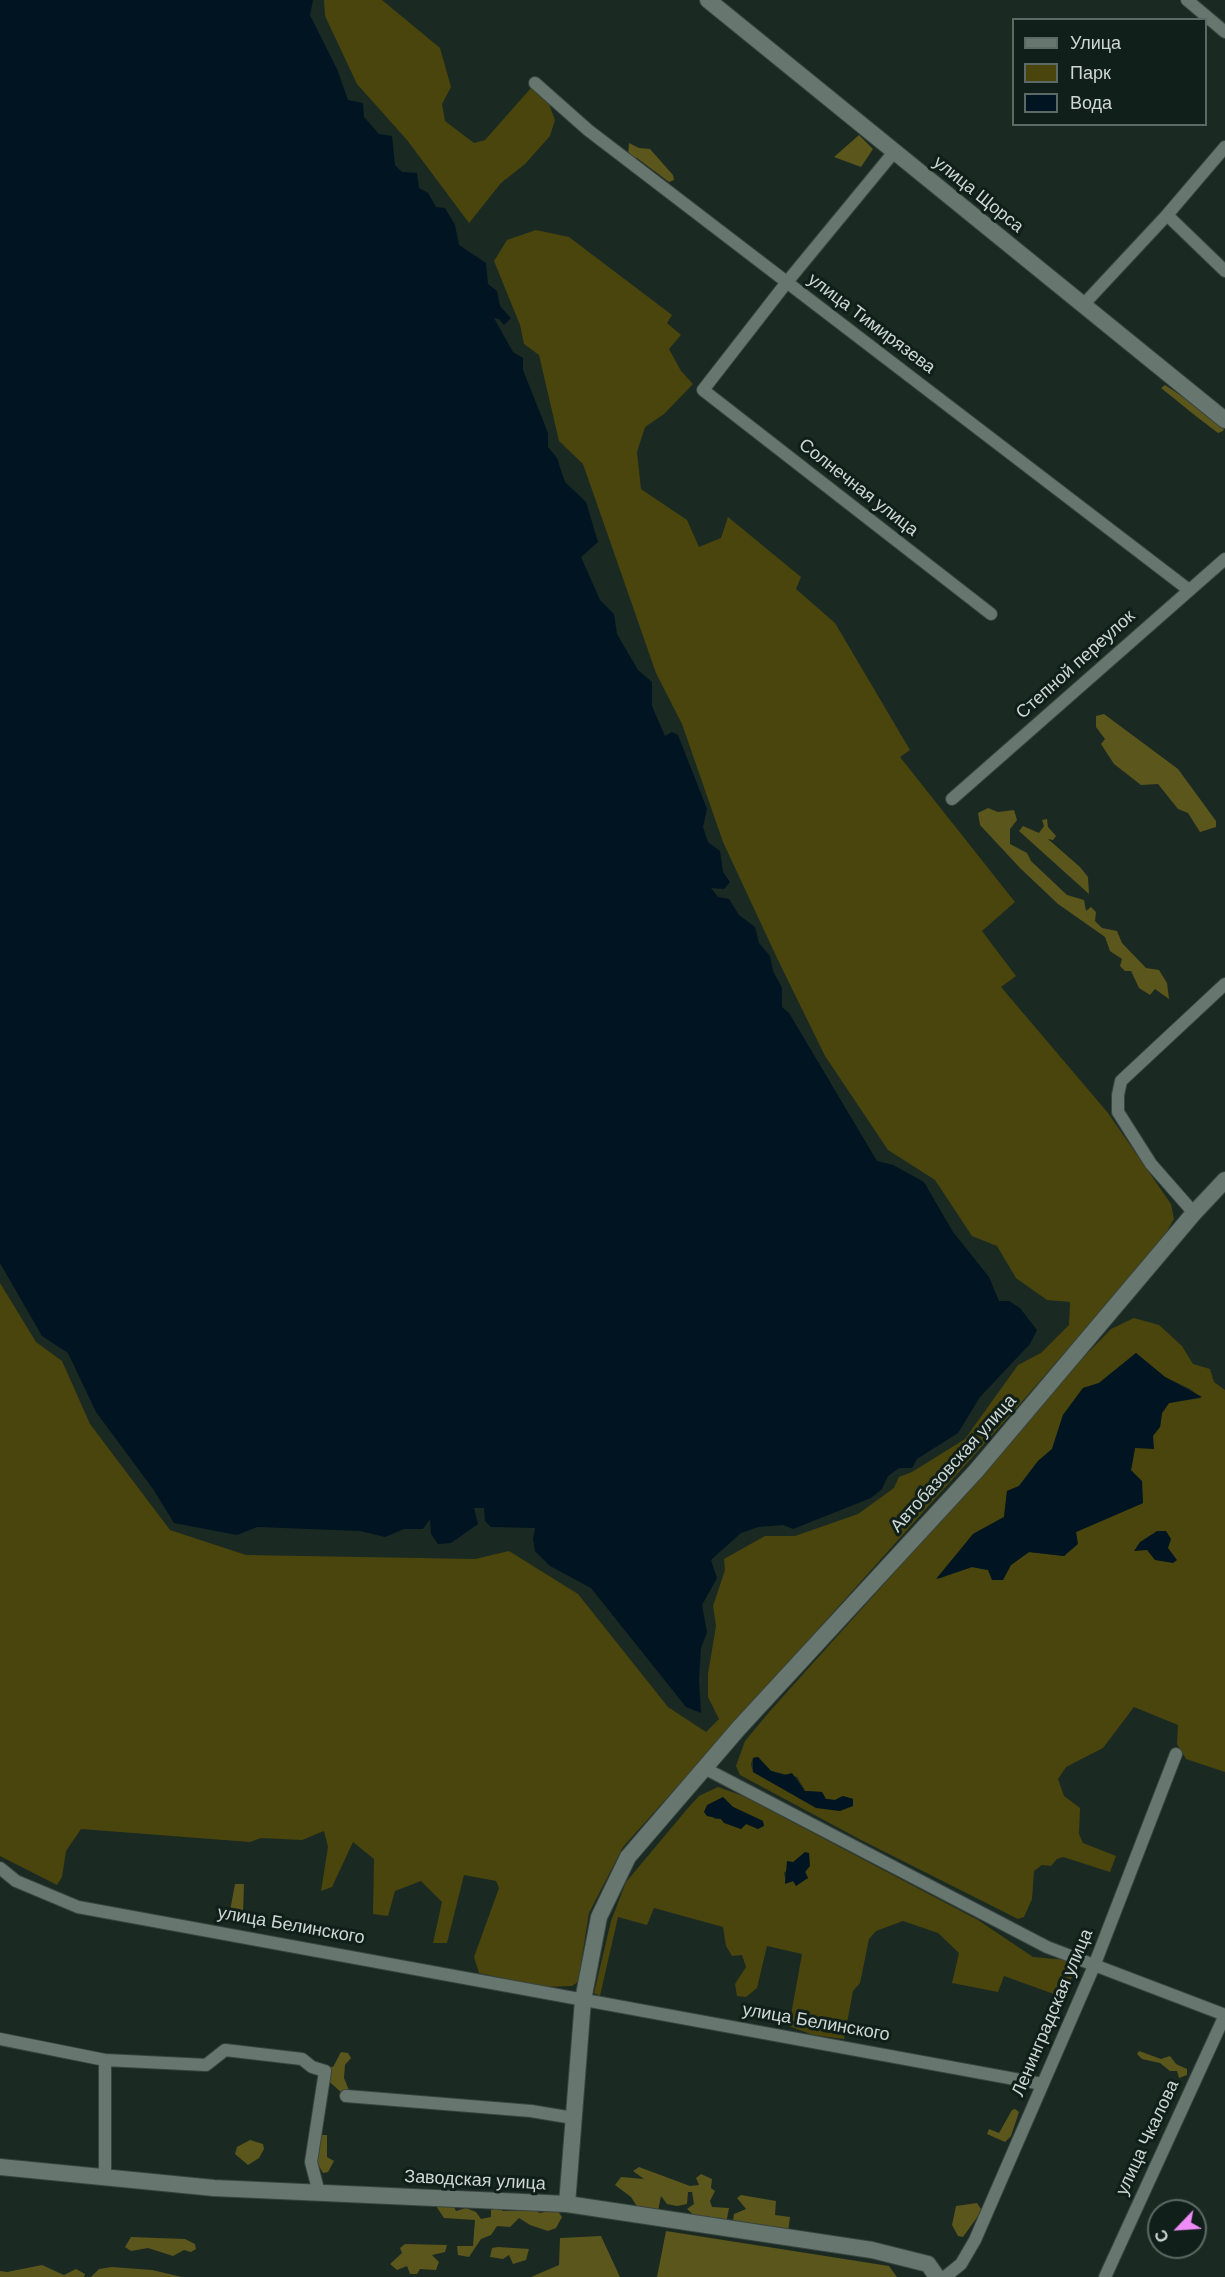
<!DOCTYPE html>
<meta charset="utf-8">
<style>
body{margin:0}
#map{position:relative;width:1225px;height:2277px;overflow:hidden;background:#1b2923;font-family:"DM Sans",sans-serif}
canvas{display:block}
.legend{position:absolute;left:1012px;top:18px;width:195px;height:108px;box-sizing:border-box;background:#111f1a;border:2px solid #5d6964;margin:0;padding:8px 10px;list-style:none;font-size:18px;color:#ced7d3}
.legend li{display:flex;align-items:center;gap:12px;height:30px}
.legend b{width:30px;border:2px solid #5d6964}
.north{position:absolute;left:1147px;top:2199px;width:60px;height:60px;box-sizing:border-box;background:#111f1a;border:2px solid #5d6964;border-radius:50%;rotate:245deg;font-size:16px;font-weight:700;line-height:24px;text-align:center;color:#ced7d3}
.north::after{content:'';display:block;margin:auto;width:21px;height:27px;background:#ee8bf7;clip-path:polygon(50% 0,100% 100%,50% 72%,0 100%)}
</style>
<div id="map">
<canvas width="1225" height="2277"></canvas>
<ul class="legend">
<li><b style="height:8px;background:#677770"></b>Улица</li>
<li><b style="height:16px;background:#49450d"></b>Парк</li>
<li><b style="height:16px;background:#001521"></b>Вода</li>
</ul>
<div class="north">С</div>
</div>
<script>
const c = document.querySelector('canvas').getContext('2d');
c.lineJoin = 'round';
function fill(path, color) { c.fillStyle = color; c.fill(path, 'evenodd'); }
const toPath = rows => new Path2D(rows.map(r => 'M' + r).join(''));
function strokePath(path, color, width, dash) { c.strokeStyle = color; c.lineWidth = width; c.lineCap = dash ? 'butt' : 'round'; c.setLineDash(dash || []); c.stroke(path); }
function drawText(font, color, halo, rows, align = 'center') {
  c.font = font + ' "DM Sans",sans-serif'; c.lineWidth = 6; c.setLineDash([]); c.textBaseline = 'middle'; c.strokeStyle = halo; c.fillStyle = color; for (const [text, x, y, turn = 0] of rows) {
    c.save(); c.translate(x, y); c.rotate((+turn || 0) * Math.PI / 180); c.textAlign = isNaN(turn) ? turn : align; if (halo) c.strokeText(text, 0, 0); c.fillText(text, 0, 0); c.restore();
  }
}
fill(toPath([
 [324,0,382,0,440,48,451,87,442,104,445,121,474,143,485,140,531,88,547,99,555,120,550,136,525,164,501,183,469,223,407,140,357,84,325,16],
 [536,230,569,237,672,315,667,323,681,335,669,349,681,371,693,384,664,414,645,427,637,452,641,489,687,520,699,547,721,538,728,517,801,577,796,589,835,623,910,750,900,757,1015,902,982,931,1016,976,1001,987,1108,1113,1171,1204,1174,1219,1162,1240,1020,1404,623,1847,589,1913,578,1982,572,1986,543,1987,479,1973,474,1957,499,1888,496,1881,464,1875,447,1943,433,1943,442,1902,421,1881,395,1891,388,1916,373,1914,374,1859,353,1842,332,1887,321,1891,328,1847,324,1831,302,1840,261,1838,250,1842,81,1829,66,1851,62,1877,57,1885,0,1856,0,1283,36,1342,62,1361,90,1424,170,1530,246,1555,475,1559,509,1551,578,1594,668,1707,706,1732,719,1719,708,1697,708,1674,716,1626,713,1606,725,1570,724,1559,765,1536,795,1536,858,1514,894,1488,899,1477,912,1472,965,1439,1018,1365,1041,1353,1069,1325,1070,1302,1047,1300,1016,1278,997,1246,972,1236,935,1180,888,1150,825,1056,777,958,723,842,682,724,656,673,583,464,559,441,539,355,524,344,520,325,494,261,507,240],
 [1134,1318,1159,1325,1182,1346,1193,1364,1210,1369,1214,1382,1225,1390,1225,1772,1186,1759,1177,1744,1178,1725,1134,1707,1103,1748,1066,1767,1058,1779,1064,1796,1080,1808,1079,1834,1083,1843,1116,1856,1110,1872,1063,1857,1057,1859,1051,1866,1042,1865,1034,1871,1032,1899,1024,1917,1018,1919,863,1841,740,1775,736,1766,745,1741,770,1711,971,1487,1073,1368,1111,1329],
 [1136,1353,1165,1377,1190,1389,1201,1398,1169,1403,1162,1413,1160,1427,1135,1448,1131,1470,1143,1503,1076,1532,1065,1556,1029,1552,1011,1565,988,1570,972,1567,938,1579,973,1534,1004,1517,1007,1491,1019,1486,1038,1461,1052,1449,1063,1415,1083,1388,1099,1383],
 [758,1757,771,1771,797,1777,805,1791,822,1792,825,1799,835,1800,843,1796,853,1799,840,1810,816,1807,753,1772,751,1764,753,1758],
 [718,1787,743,1796,978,1920,1033,1957,1067,1960,1076,1969,1062,1997,1004,1976,998,1992,952,1983,959,1953,938,1933,903,1921,876,1931,869,1939,860,1983,853,1991,844,2039,813,2035,789,2026,802,1954,767,1946,757,1988,746,1997,737,1996,735,1984,746,1967,742,1955,732,1956,726,1946,723,1927,654,1908,647,1925,618,1917,600,1996,594,1993,611,1921,626,1882,688,1808,699,1796],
 [723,1797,733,1807,763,1821,746,1824,741,1829,721,1819,715,1819,712,1816],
 [805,1852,805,1871,808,1878,786,1883,784,1873]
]), '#49450d');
fill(toPath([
 [859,135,873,149,861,167,834,157],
 [629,143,639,148,650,149,673,175,674,180,669,182,637,158,633,159,628,156],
 [1165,385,1225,425,1223,431,1218,433,1197,417,1161,388],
 [1104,714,1178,769,1216,821,1216,827,1200,832,1188,813,1178,809,1158,784,1141,785,1114,764,1101,744,1105,739,1096,727,1096,716],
 [988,808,998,812,1014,810,1017,820,1010,829,1010,844,1027,853,1031,861,1067,895,1084,900,1086,911,1091,907,1096,912,1095,921,1102,928,1117,931,1122,943,1146,968,1159,970,1167,983,1169,999,1155,989,1150,995,1139,988,1131,971,1125,971,1120,966,1122,959,1110,951,1105,937,1058,904,1020,868,980,825,978,813],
 [1047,819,1048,827,1056,836,1053,840,1048,839,1080,867,1088,877,1089,894,1019,831,1023,826,1039,833,1044,826,1042,820],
 [235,1884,244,1884,243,1914,238,1919,229,1916],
 [1139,2051,1161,2059,1170,2056,1176,2064,1187,2069,1187,2075,1179,2078,1177,2071,1170,2071,1160,2063,1142,2059,1137,2054],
 [341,2052,348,2053,351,2058,345,2065,344,2078,353,2100,348,2103,342,2102,342,2093,325,2078,326,2066,333,2067],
 [1015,2109,1019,2112,1011,2136,1005,2142,987,2134,989,2129,999,2133,1012,2110],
 [320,2135,327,2135,327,2157,334,2161,328,2172,323,2173,316,2161],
 [250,2140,263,2144,264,2149,259,2158,248,2165,235,2154,237,2147],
 [639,2167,690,2186,699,2185,696,2178,701,2174,712,2179,711,2188,715,2191,710,2201,712,2207,729,2208,726,2224,696,2217,687,2209,694,2204,692,2192,688,2192,687,2204,677,2206,667,2204,661,2196,658,2211,645,2211,636,2205,631,2197,615,2185,621,2177,644,2179,633,2171],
 [741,2195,776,2201,775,2215,790,2217,788,2232,733,2221,734,2214,746,2209,737,2198],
 [977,2203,981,2209,978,2216,963,2237,958,2236,952,2225,956,2206],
 [453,2205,456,2211,466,2208,476,2212,481,2219,491,2217,491,2210,499,2207,503,2211,537,2210,539,2213,557,2210,562,2217,556,2228,548,2231,530,2225,519,2218,510,2227,497,2226,491,2235,481,2239,469,2257,458,2255,457,2246,473,2246,475,2220,444,2218,436,2206],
 [666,2231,889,2266,897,2277,657,2277],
 [601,2236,620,2277,531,2277,559,2265,560,2238],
 [131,2237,185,2239,195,2244,196,2249,191,2252,184,2250,173,2256,148,2248,131,2251,125,2247],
 [405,2244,447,2245,445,2252,432,2255,439,2262,436,2270,420,2269,417,2274,410,2274,407,2266,397,2270,390,2264,402,2253,400,2248],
 [498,2247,529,2249,526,2260,513,2264,509,2255,503,2259,490,2257,492,2248],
 [42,2265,64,2275,76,2269,85,2274,84,2277,0,2277,0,2271,7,2272],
 [112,2267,152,2270,182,2277,91,2277,99,2269]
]), '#5b561b');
fill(toPath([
 [0,0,313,0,310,15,337,69,348,100,363,103,364,117,379,134,392,136,395,165,402,172,417,173,419,188,428,193,436,207,445,208,455,225,459,245,486,263,488,284,497,291,500,306,511,318,504,325,499,319,494,318,513,352,523,358,523,370,548,433,548,447,557,458,565,482,586,502,598,542,581,557,600,600,614,614,617,634,638,670,652,682,652,706,665,736,672,732,678,735,707,809,703,827,708,842,720,851,723,872,730,882,724,889,711,888,718,897,729,899,739,915,755,927,759,943,770,956,773,971,782,988,782,1007,789,1013,877,1161,893,1165,924,1182,953,1232,989,1277,999,1301,1009,1301,1020,1308,1037,1330,1030,1344,980,1397,958,1433,917,1459,912,1468,899,1468,888,1476,882,1489,871,1498,793,1529,783,1525,758,1527,741,1533,711,1560,717,1578,702,1605,707,1632,701,1648,699,1680,701,1713,686,1707,591,1588,550,1566,535,1551,533,1539,535,1528,491,1527,485,1521,484,1508,474,1508,478,1524,451,1543,438,1544,431,1534,430,1519,423,1529,404,1529,385,1537,360,1531,257,1527,237,1535,174,1523,153,1489,96,1412,68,1353,42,1336,0,1263],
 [1136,1353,1165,1377,1202,1397,1169,1403,1162,1413,1160,1427,1153,1436,1154,1449,1135,1448,1131,1470,1142,1481,1143,1503,1076,1532,1078,1544,1064,1556,1029,1552,1011,1565,1003,1580,992,1580,988,1570,972,1567,936,1579,973,1534,1004,1517,1007,1491,1019,1486,1038,1461,1052,1449,1063,1415,1083,1388,1099,1383],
 [1157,1531,1166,1531,1171,1539,1168,1548,1177,1560,1173,1563,1155,1560,1147,1550,1134,1551,1140,1542],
 [758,1757,771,1771,785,1775,792,1773,805,1791,822,1792,826,1799,835,1800,843,1796,853,1799,853,1806,840,1811,816,1808,753,1772,753,1758],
 [723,1797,733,1807,763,1821,764,1826,758,1829,746,1824,741,1829,724,1823,721,1819,707,1816,704,1812,707,1805],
 [805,1852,809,1853,810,1866,805,1872,808,1878,796,1886,793,1881,785,1884,787,1861,793,1862]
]), '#001521');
const street = toPath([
 [1187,0,1225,32],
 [535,83,588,130,1189,590],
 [894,152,787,282,703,390,991,614],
 [1167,215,1225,271],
 [1083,305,1167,215,1225,147],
 [952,799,1225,559],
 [1194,1213,1151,1164,1118,1112,1118,1095,1121,1081,1225,984],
 [706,1769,1047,1947,1225,2015],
 [0,1868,16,1881,78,1907,1042,2084],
 [0,2039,105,2060,206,2065,225,2050,302,2059,312,2067,325,2071,311,2162,319,2193],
 [346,2096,531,2111,573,2118],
 [105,2178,105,2060],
 [945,2277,961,2264,975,2240,1094,1966,1176,1754],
 [1105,2277,1225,2015]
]);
const secondary = toPath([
 [708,0,1225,420],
 [0,2167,214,2188,567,2204,872,2250,928,2264,937,2277],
 [567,2204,583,2000,599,1917,628,1857,739,1728,976,1471,1194,1213,1225,1180]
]);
strokePath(street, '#394440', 14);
strokePath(secondary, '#394440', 18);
strokePath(street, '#677770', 12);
strokePath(secondary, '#677770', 16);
drawText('18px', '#ced7d3', '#111f1a', [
 ["улица Щорса",978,195,39],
 ["улица Тимирязева",871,324,37],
 ["Солнечная улица",858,488,38],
 ["Степной переулок",1076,665,-42],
 ["Автобазовская улица",954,1464,-48],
 ["улица Белинского",291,1926,10],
 ["Ленинградская улица",1053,2013,-67],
 ["улица Белинского",816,2023,10],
 ["улица Чкалова",1148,2138,-65],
 ["Заводская улица",475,2181,3]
]);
</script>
